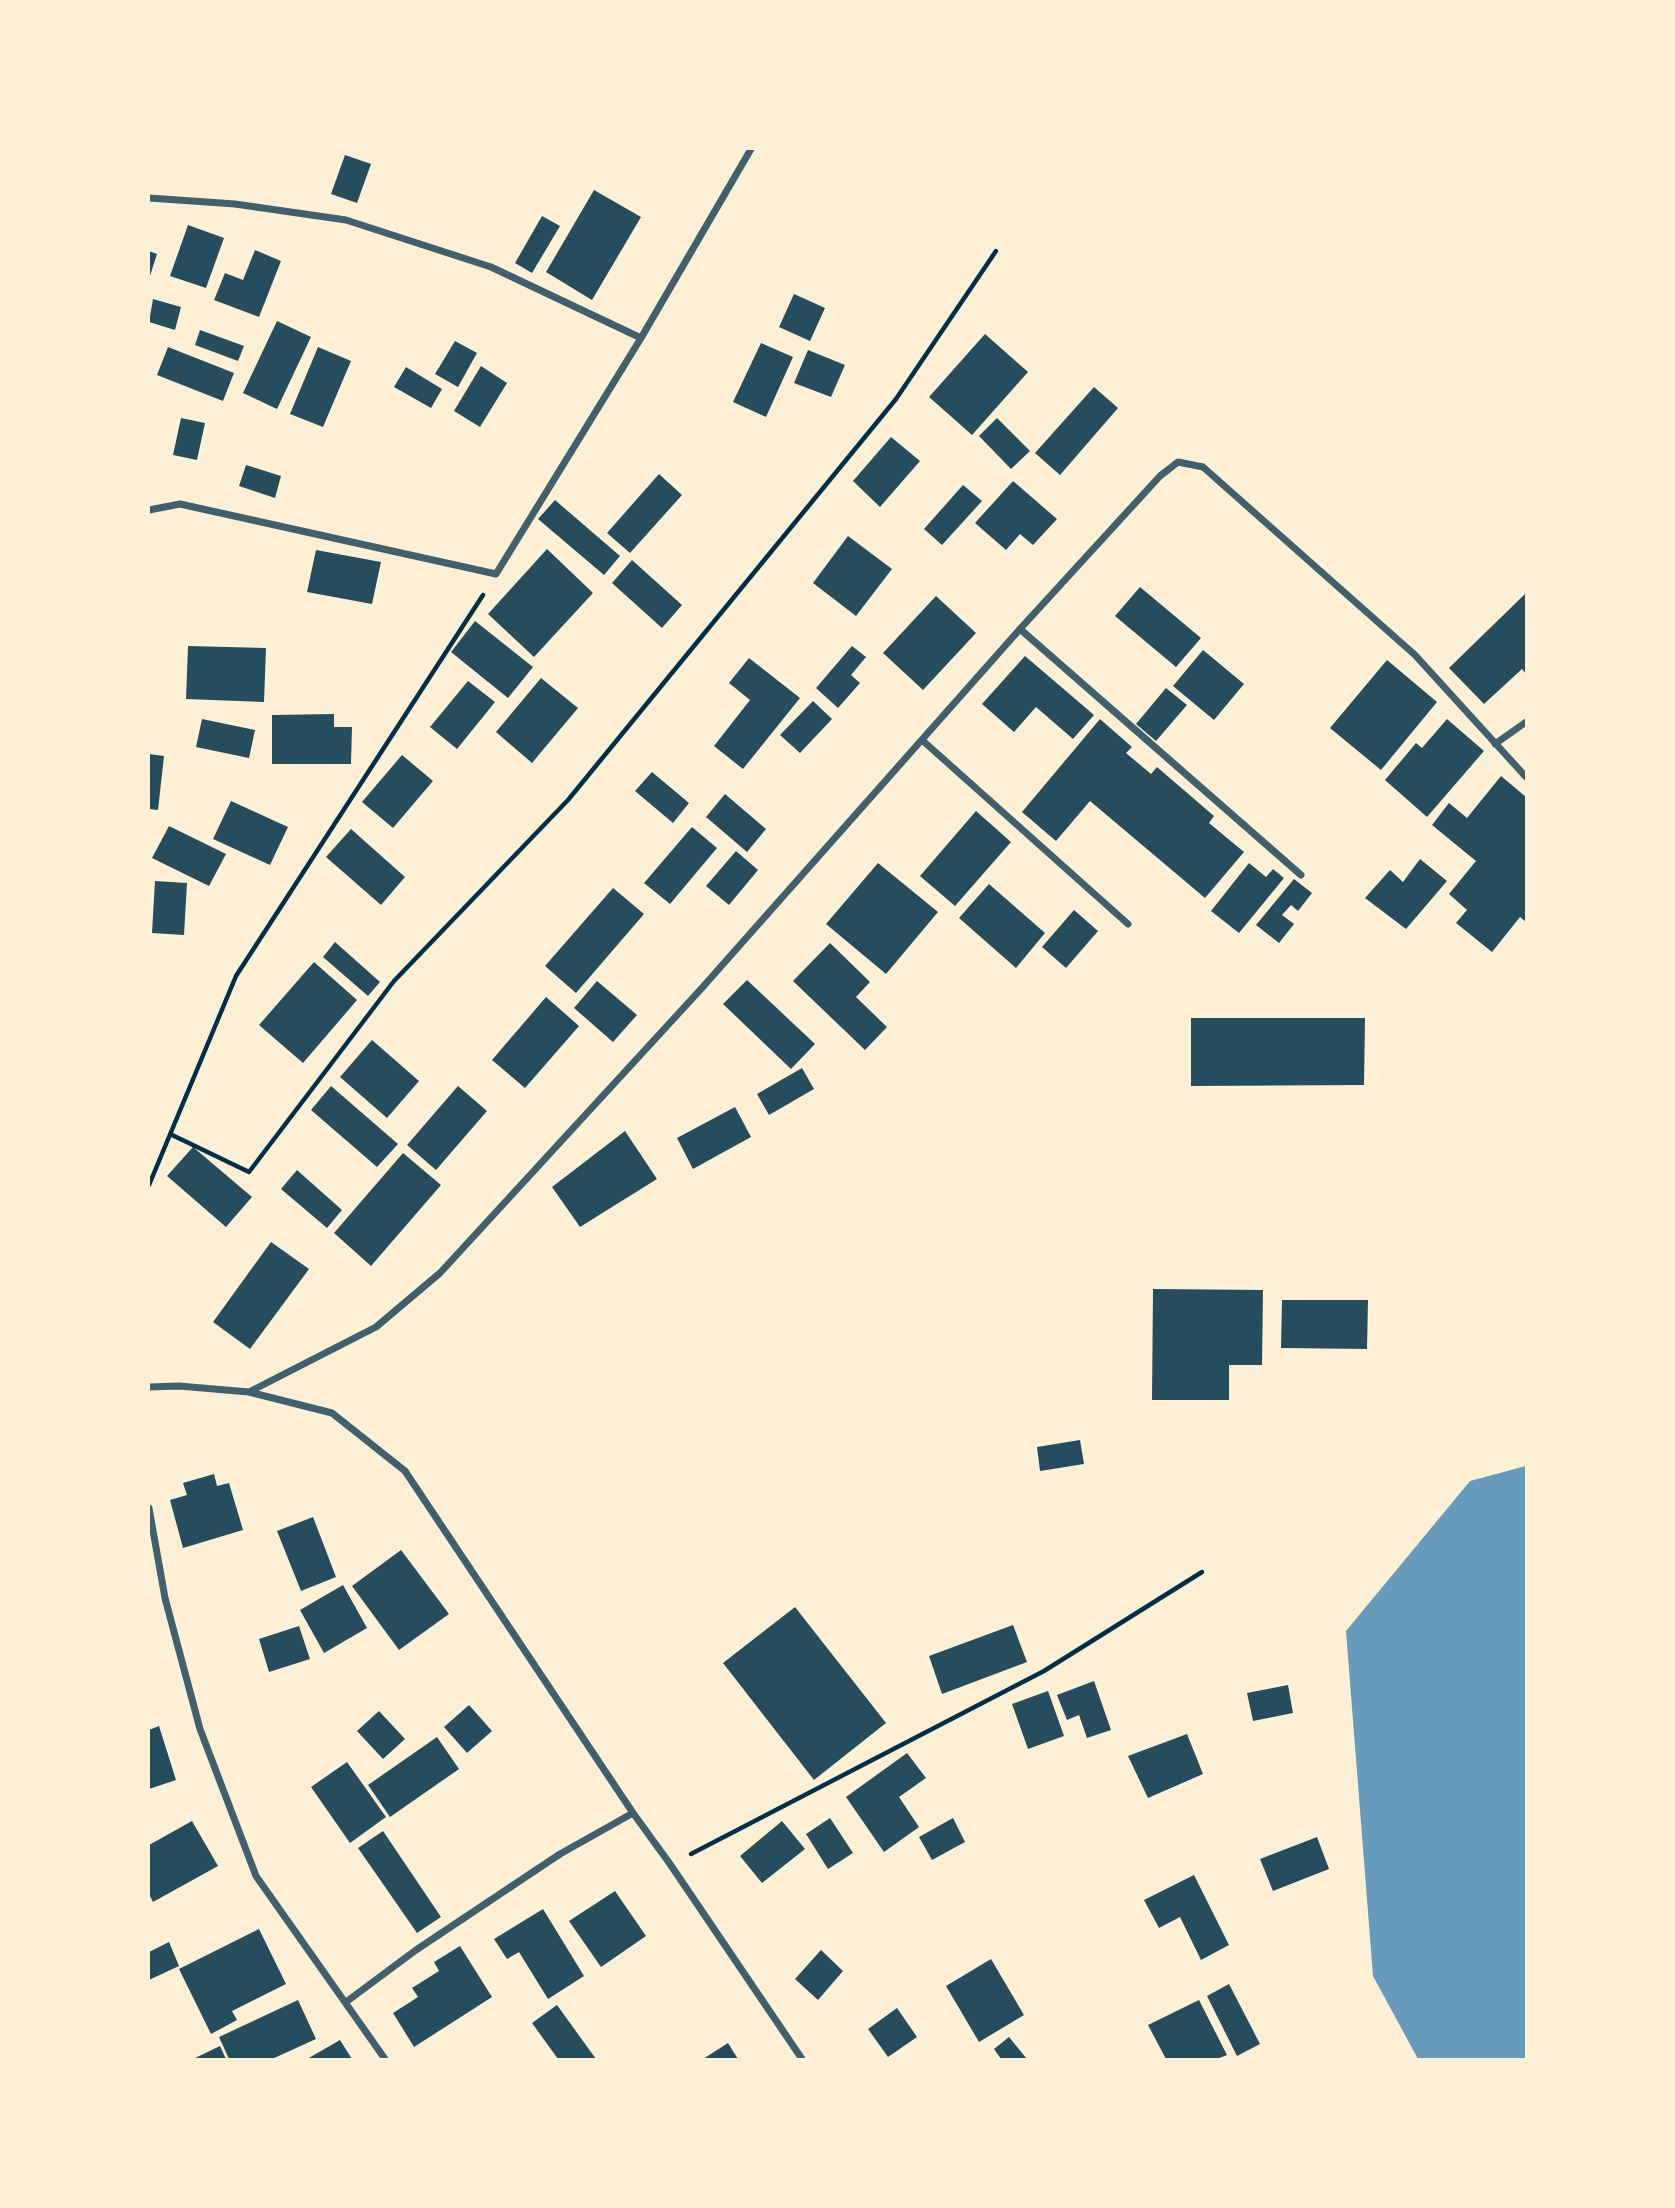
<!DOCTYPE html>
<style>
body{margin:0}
#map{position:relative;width:1675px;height:2208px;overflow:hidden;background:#fdf0d5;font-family:"Roboto Condensed",sans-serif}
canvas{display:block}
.frame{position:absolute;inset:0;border:150px solid #fdf0d5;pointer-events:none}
</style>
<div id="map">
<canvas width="1675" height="2208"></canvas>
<div class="frame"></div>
</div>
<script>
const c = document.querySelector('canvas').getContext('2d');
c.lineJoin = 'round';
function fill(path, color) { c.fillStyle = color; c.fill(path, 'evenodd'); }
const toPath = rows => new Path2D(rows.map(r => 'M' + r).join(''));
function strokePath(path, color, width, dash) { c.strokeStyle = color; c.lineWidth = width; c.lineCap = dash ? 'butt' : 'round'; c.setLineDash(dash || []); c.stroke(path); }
fill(toPath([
 [1526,1466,1526,2059,1418,2059,1373,1976,1346,1631,1470,1481]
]), '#669bbc');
fill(toPath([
 [345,155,371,164,357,203,331,194],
 [594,190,641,217,592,300,546,272],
 [542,216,560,226,532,273,515,263],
 [188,225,224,238,206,288,170,276],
 [255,250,281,261,259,317,214,300,225,273,243,280],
 [149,251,157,254,149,279],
 [794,294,825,308,810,341,779,327],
 [153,299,181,307,175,330,149,322],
 [277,321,311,337,277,409,243,393],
 [200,330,244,346,238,361,195,345],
 [985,334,1028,372,972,435,929,397],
 [455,341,477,353,458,387,435,374],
 [761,343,793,357,766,417,733,402],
 [168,347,234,373,223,401,157,375],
 [318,347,351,361,323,427,290,414],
 [808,350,845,365,831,397,794,383],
 [481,366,507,383,480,427,454,411],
 [406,367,442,389,431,408,394,387],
 [1094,387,1118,408,1060,475,1035,453],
 [181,418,205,423,197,460,173,455],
 [997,418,1030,451,1011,469,979,436],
 [891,437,920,461,880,507,853,481],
 [246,465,281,476,275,498,239,486],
 [659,474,682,495,630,553,607,533],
 [1013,481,1057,519,1033,545,1020,534,1006,550,975,523],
 [963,485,982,501,942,545,924,529],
 [555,500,620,556,604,575,538,519],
 [848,536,892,569,856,616,813,583],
 [547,549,593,593,534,657,488,614],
 [316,550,381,562,372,604,307,592],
 [632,560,682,605,662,628,612,583],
 [1140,587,1201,638,1176,667,1115,616],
 [1526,593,1526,674,1522,669,1484,704,1449,668],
 [936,596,976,633,923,690,883,653],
 [475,621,533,667,508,698,451,652],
 [188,646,266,648,264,702,186,699],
 [852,646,866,657,851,675,860,683,838,708,816,688],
 [1203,650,1244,684,1214,720,1173,686],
 [1025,656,1094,715,1073,739,1036,707,1014,732,982,704],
 [749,658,800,698,743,769,714,746,750,700,729,683],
 [1387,660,1437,702,1381,770,1330,728],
 [541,678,578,708,532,763,496,732],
 [468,681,495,702,457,749,430,727],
 [1166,688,1187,705,1156,741,1136,724],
 [813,701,832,719,800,753,780,735],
 [334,714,334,727,352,727,351,764,272,764,272,715],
 [202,719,255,730,249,758,196,747],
 [1100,719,1132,747,1126,753,1151,774,1157,767,1214,816,1209,823,1244,852,1205,898,1090,801,1056,841,1022,812],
 [1447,719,1484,751,1427,817,1385,780,1416,743,1422,748],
 [149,754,164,756,158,810,149,809],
 [402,755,433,781,393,828,362,802],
 [652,772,689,803,673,823,635,791],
 [1501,776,1526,797,1526,922,1520,917,1492,952,1456,923,1467,910,1449,894,1476,861,1432,825,1449,803,1467,818],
 [725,794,766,829,747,852,706,817],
 [231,801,288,827,270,865,213,839],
 [976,811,1011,842,955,906,920,876],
 [169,826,226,854,209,886,152,858],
 [692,827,717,848,670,904,644,883],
 [351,829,405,877,381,905,326,857],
 [736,851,758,870,729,905,706,886],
 [1420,859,1447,881,1406,929,1365,898,1390,870,1403,882],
 [878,863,938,912,886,974,826,924],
 [1249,863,1266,877,1273,869,1284,878,1239,933,1211,911],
 [1294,879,1312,893,1298,911,1291,905,1282,915,1294,924,1279,943,1256,925],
 [155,881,187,883,184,935,152,933],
 [989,884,1045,933,1016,968,959,918],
 [613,888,644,914,576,993,545,966],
 [1074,910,1098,931,1066,968,1042,947],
 [335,942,380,982,368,996,323,957],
 [830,943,870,982,856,997,887,1027,865,1050,793,981],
 [314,962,357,1000,303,1063,259,1025],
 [747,980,815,1044,791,1069,723,1004],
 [597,981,637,1015,613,1042,574,1008],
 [546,997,579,1026,525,1088,492,1060],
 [1191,1018,1365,1018,1364,1085,1191,1086],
 [372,1040,419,1081,387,1118,340,1077],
 [802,1068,814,1089,769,1115,757,1094],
 [331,1086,398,1144,377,1167,311,1110],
 [458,1086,487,1111,436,1170,407,1145],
 [735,1107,751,1137,693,1169,677,1138],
 [625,1131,657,1179,580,1227,552,1187],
 [193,1147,252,1197,226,1227,167,1176],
 [403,1153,441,1185,371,1266,334,1233],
 [297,1170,342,1210,327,1228,281,1189],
 [271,1242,309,1269,250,1349,213,1322],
 [1153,1289,1263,1290,1262,1365,1229,1365,1229,1400,1152,1400],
 [1282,1300,1368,1300,1367,1349,1281,1348],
 [1080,1440,1084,1464,1040,1471,1037,1447],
 [214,1474,217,1486,229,1483,243,1530,183,1548,170,1500,187,1495,183,1483],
 [313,1517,336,1577,301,1591,277,1531],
 [401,1550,449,1614,399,1650,352,1586],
 [343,1585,367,1628,324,1653,300,1610],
 [795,1607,886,1723,814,1780,723,1663],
 [1013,1625,1027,1662,942,1694,929,1656],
 [299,1626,310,1659,269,1672,259,1639],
 [1094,1681,1111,1730,1087,1738,1079,1715,1067,1720,1057,1695],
 [1288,1685,1293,1713,1253,1721,1247,1693],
 [1048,1691,1064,1736,1028,1749,1012,1704],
 [469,1705,492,1731,467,1753,444,1727],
 [379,1711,405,1739,383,1759,357,1731],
 [159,1726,176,1780,149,1789,149,1730],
 [1187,1734,1203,1774,1148,1798,1128,1756],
 [437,1737,459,1769,390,1817,368,1785],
 [907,1753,926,1778,899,1797,919,1827,884,1852,846,1797],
 [347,1762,386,1817,350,1843,311,1787],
 [830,1818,853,1853,828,1869,806,1834],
 [953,1818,965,1842,932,1860,919,1837],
 [192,1821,218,1866,153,1902,149,1894,149,1845],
 [782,1821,805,1849,762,1883,740,1856],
 [383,1831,441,1917,417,1933,358,1848],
 [1317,1837,1329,1869,1273,1891,1260,1859],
 [1194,1875,1229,1945,1201,1960,1180,1917,1159,1928,1144,1900],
 [615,1891,646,1936,601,1967,569,1921],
 [543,1909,584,1976,548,1999,519,1952,507,1959,494,1939],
 [259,1929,286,1984,232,2011,237,2020,211,2034,179,1969],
 [169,1942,179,1966,149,1980,149,1952],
 [460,1946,492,1997,414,2047,393,2013,418,1997,412,1988,439,1971,434,1962],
 [821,1950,843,1971,818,2000,795,1979],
 [991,1959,1024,2015,979,2042,946,1986],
 [1229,1984,1260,2044,1237,2056,1207,1996],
 [298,2000,316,2039,272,2059,229,2059,219,2037],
 [1199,2000,1227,2055,1217,2059,1166,2059,1148,2025],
 [557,2005,596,2059,558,2059,532,2023],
 [897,2008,917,2037,888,2057,868,2029],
 [1009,2037,1027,2059,1001,2059,994,2049],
 [340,2040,352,2059,307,2059],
 [728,2043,738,2059,703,2059],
 [220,2046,226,2059,193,2059]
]), '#264d5e');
strokePath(toPath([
 [170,1134,249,1172,394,981,568,800,896,399,996,251],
 [149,1185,236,976,483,595],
 [691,1854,1044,1671,1202,1572]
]), '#003049', 4.5);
strokePath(toPath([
 [149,198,235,204,346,220,491,267,641,338],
 [149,510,180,504,496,574,641,338,751,149],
 [1020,629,1301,875],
 [922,740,1128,924],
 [1495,744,1526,722],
 [149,1387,179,1386,249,1392,332,1413,405,1471,633,1813,670,1864,802,2059],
 [249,1392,376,1327,440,1273,701,989,1020,629,1160,476,1178,462,1203,467,1415,655,1526,777],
 [149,1508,165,1598,200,1729,256,1876,385,2059],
 [346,2002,416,1950,560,1854,633,1813]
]), '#3f606c', 7);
</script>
